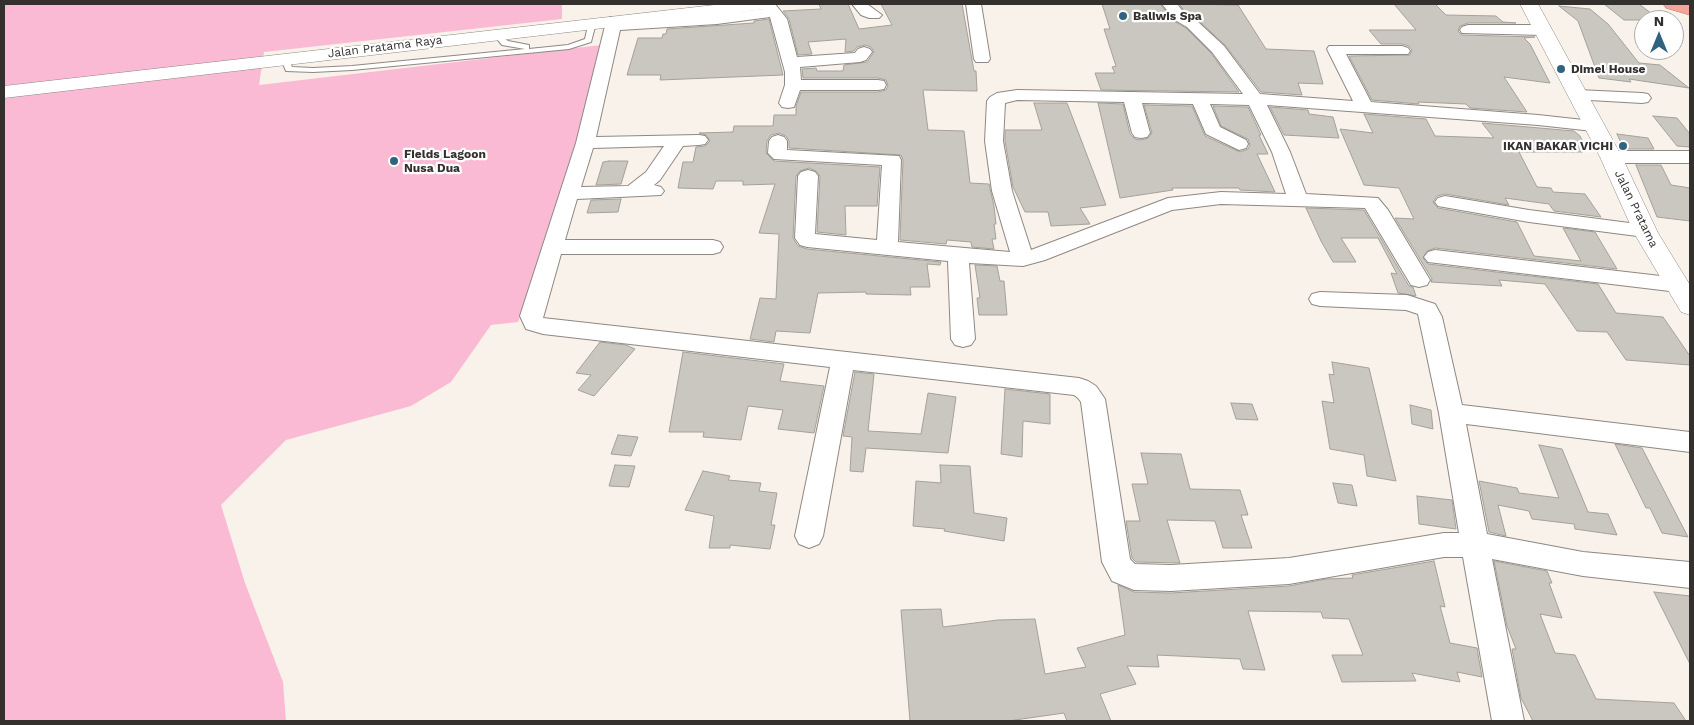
<!DOCTYPE html>
<style>
body{margin:0}
#map{position:relative;width:1694px;height:725px;overflow:hidden;background:#f9f2eb;font-family:"Work Sans",sans-serif}
canvas{display:block}
.frame{position:absolute;inset:0;border:5px solid #33302e;pointer-events:none}
.north{position:absolute;left:1634px;top:10px;width:50px;height:50px;box-sizing:border-box;background:#fff;border:1px solid #adacab;border-radius:50%;rotate:0deg;font-size:14px;font-weight:700;line-height:20px;text-align:center;color:#33302e}
.north::after{content:'';display:block;margin:auto;width:18px;height:22px;background:#306380;clip-path:polygon(50% 0,100% 100%,50% 72%,0 100%)}
</style>
<div id="map">
<canvas width="1694" height="725"></canvas>
<div class="frame"></div>
<div class="north">N</div>
</div>
<script>
const c = document.querySelector('canvas').getContext('2d');
c.lineJoin = 'round';
function fill(path, color) { c.fillStyle = color; c.fill(path, 'evenodd'); }
const toPath = rows => new Path2D(rows.map(r => 'M' + r).join(''));
function strokePath(path, color, width, dash) { c.strokeStyle = color; c.lineWidth = width; c.lineCap = dash ? 'butt' : 'round'; c.setLineDash(dash || []); c.stroke(path); }
function drawText(font, color, halo, rows, align = 'center') {
  c.font = font + ' "Work Sans",sans-serif'; c.lineWidth = 4.5; c.setLineDash([]); c.textBaseline = 'middle'; c.strokeStyle = halo; c.fillStyle = color; for (const [text, x, y, turn = 0] of rows) {
    c.save(); c.translate(x, y); c.rotate((+turn || 0) * Math.PI / 180); c.textAlign = isNaN(turn) ? turn : align; if (halo) c.strokeText(text, 0, 0); c.fillText(text, 0, 0); c.restore();
  }
}
fill(toPath([
 [4,4,562,4,562,19,264,52,259,85,610,44,557,215,518,322,491,325,451,382,411,406,286,440,221,505,245,583,283,682,286,721,4,721]
]), '#fbbad3');
const building = toPath([
 [819,4,848,4,859,29,892,25,881,4,962,4,974,71,976,71,977,91,923,90,928,130,964,131,970,183,989,184,994,206,996,224,994,224,996,239,992,239,994,249,972,247,971,242,947,240,946,244,900,240,903,160,901,155,789,148,789,141,786,136,779,133,771,135,767,141,766,153,774,161,880,167,877,206,845,206,846,235,817,232,820,176,816,171,809,168,800,171,796,176,793,238,798,246,807,249,941,262,940,265,927,264,930,287,910,287,911,295,866,294,866,292,818,293,810,333,776,331,774,342,750,339,760,298,776,299,779,234,759,233,775,184,743,185,743,181,716,181,713,189,678,188,683,162,693,162,696,147,705,146,710,141,706,135,699,133,733,132,734,126,773,126,774,115,796,115,796,106,801,92,878,92,886,90,888,86,886,80,878,78,803,78,802,69,816,68,817,71,843,71,844,65,867,62,874,52,871,47,865,45,857,47,854,51,845,52,846,39,808,42,812,54,798,55,789,19,783,11,821,9,819,4],
 [1102,4,1160,4,1174,21,1186,28,1211,53,1239,92,1101,90,1095,73,1115,73,1112,67,1116,66,1104,29,1110,29,1102,4],
 [1179,4,1238,5,1266,49,1314,51,1323,84,1298,83,1302,95,1261,92,1225,45,1198,20,1186,13,1179,4],
 [1394,4,1435,4,1446,15,1496,16,1503,22,1516,23,1468,23,1460,26,1458,31,1462,35,1535,37,1524,38,1530,44,1550,83,1504,77,1527,112,1470,108,1466,104,1418,102,1419,104,1372,100,1349,56,1410,55,1412,50,1409,46,1402,44,1381,44,1369,30,1416,30,1394,4],
 [1604,4,1639,4,1660,20,1624,20,1604,4],
 [1559,6,1590,9,1608,24,1639,63,1660,65,1689,88,1629,79,1631,82,1599,78,1578,21,1559,6],
 [769,19,783,75,660,80,661,75,627,75,638,38,662,38,663,34,666,34,667,29,754,23,754,21,769,19],
 [1034,103,1067,103,1106,205,1080,208,1090,224,1051,226,1048,212,1025,212,1013,187,1005,141,1005,130,1042,130,1034,103],
 [1098,103,1123,104,1130,134,1135,139,1141,140,1148,138,1152,133,1144,105,1192,106,1205,136,1240,152,1248,149,1250,145,1248,139,1221,126,1213,106,1248,107,1261,135,1259,135,1268,154,1257,154,1275,192,1240,190,1239,188,1172,188,1173,190,1120,198,1098,103],
 [1270,107,1308,110,1309,114,1333,117,1339,138,1284,135,1270,107],
 [1364,114,1426,119,1435,136,1494,138,1482,123,1574,131,1580,136,1587,150,1582,150,1583,152,1519,152,1537,187,1551,188,1553,192,1585,194,1601,217,1554,211,1549,204,1505,198,1509,205,1445,194,1437,196,1433,202,1438,208,1517,222,1534,256,1581,261,1563,228,1595,232,1617,269,1435,248,1427,251,1423,258,1428,264,1598,284,1616,313,1663,317,1690,356,1690,365,1626,360,1607,332,1577,331,1545,284,1499,280,1502,286,1431,282,1432,279,1395,218,1414,219,1399,188,1364,185,1340,129,1373,133,1364,114],
 [1653,116,1677,118,1690,134,1690,147,1677,146,1653,116],
 [1617,134,1648,138,1654,149,1624,149,1617,134],
 [609,161,628,161,621,184,596,185,603,162,609,161],
 [1636,165,1661,165,1671,185,1690,188,1690,221,1657,217,1636,165],
 [621,199,618,212,587,213,591,200,621,199],
 [1306,208,1364,210,1409,286,1413,287,1416,296,1398,293,1391,273,1397,274,1378,238,1341,238,1356,262,1333,262,1321,241,1306,208],
 [975,265,997,266,1000,281,1004,281,1007,315,979,315,977,298,980,298,975,265],
 [600,342,626,345,635,349,594,396,578,390,591,375,576,373,600,342],
 [683,352,784,364,780,381,824,386,814,433,778,429,783,410,748,406,741,440,703,437,704,432,669,432,683,352],
 [1332,362,1369,368,1396,481,1367,476,1364,455,1330,449,1322,401,1334,403,1329,374,1334,375,1332,362],
 [855,372,874,374,868,431,921,434,928,393,956,397,948,453,866,448,863,472,850,471,852,437,843,436,855,372],
 [1005,389,1050,394,1050,424,1023,421,1022,457,1001,454,1005,389],
 [1231,403,1252,404,1258,420,1236,419,1231,403],
 [1410,405,1431,410,1433,429,1412,424,1410,405],
 [618,435,638,437,631,456,611,454,618,435],
 [1615,444,1642,448,1688,537,1662,533,1650,508,1646,508,1615,444],
 [1539,445,1562,449,1588,512,1608,514,1617,535,1575,529,1574,524,1532,519,1529,511,1498,505,1506,536,1489,532,1479,481,1517,488,1519,493,1559,498,1539,445],
 [1141,453,1181,454,1190,489,1240,490,1248,515,1241,515,1252,548,1223,548,1215,521,1167,520,1180,563,1136,562,1132,558,1126,521,1140,521,1132,484,1148,484,1141,453],
 [615,465,635,466,629,487,609,486,615,465],
 [940,465,970,466,974,513,1007,518,1004,541,944,531,945,529,913,526,916,481,941,483,940,465],
 [703,471,730,476,728,480,761,483,759,491,777,493,771,525,775,525,770,549,730,545,730,548,709,548,714,516,685,510,703,471],
 [1333,483,1352,485,1357,506,1338,503,1333,483],
 [1417,496,1452,500,1456,529,1419,524,1417,496],
 [1434,561,1445,607,1440,606,1450,643,1477,648,1482,677,1457,672,1460,682,1412,673,1416,681,1342,682,1332,655,1363,655,1349,619,1323,618,1321,612,1248,611,1265,670,1243,669,1240,659,1157,655,1159,667,1127,666,1136,684,1100,694,1111,721,1067,721,1064,713,1008,721,910,721,901,610,941,609,943,627,998,620,1035,619,1045,674,1086,667,1077,648,1125,635,1118,585,1134,592,1171,593,1289,586,1326,579,1353,578,1352,575,1434,561],
 [1494,561,1547,571,1552,583,1549,583,1562,618,1540,614,1555,653,1575,655,1596,699,1674,703,1686,721,1533,721,1521,698,1512,649,1516,649,1507,626,1494,561],
 [1654,592,1690,596,1690,664,1654,592]
]);
fill(building, '#c9c7bf');
strokePath(building, '#a3a199', 1);
const lane = toPath([
 [589,21,596,23,591,42,569,49,352,70,313,72,286,71,281,59,288,57,292,67,313,68,352,66,525,49,502,45,493,34,497,32,508,41,529,45,529,49,568,45,585,39,589,21]
]);
const street = toPath([
 [761,4,775,4,787,19,797,57,855,53,858,49,864,47,870,49,872,52,866,60,860,62,800,67,801,80,878,80,884,81,886,85,884,89,878,90,800,90,794,107,788,108,782,107,779,103,785,85,785,72,770,17,717,24,620,30,596,137,699,135,705,136,708,140,705,144,699,145,683,146,660,180,654,185,661,187,664,191,661,195,577,199,565,240,713,240,720,242,723,247,720,252,713,254,561,254,543,318,1079,378,1088,381,1096,386,1105,399,1130,559,1135,564,1171,565,1289,558,1444,533,1459,533,1439,413,1418,314,1406,310,1320,306,1312,304,1309,299,1312,294,1320,292,1407,295,1435,304,1442,317,1462,405,1690,432,1690,452,1466,424,1487,534,1583,552,1690,562,1690,588,1583,576,1492,559,1524,721,1492,721,1463,557,1444,557,1289,584,1171,591,1134,590,1112,581,1102,562,1081,402,1078,398,1074,395,853,370,823,536,819,544,809,548,799,544,795,536,830,367,543,334,526,329,520,316,576,143,605,26,610,17,620,17,623,21,717,14,764,9,761,4],
 [664,146,646,172,628,186,581,187,593,148,664,146],
 [852,4,867,4,882,15,879,18,869,18,861,15,852,4],
 [966,4,981,4,990,59,988,62,976,62,974,59,966,4],
 [1162,4,1177,4,1185,14,1197,21,1224,46,1260,94,1353,101,1327,49,1329,46,1402,46,1408,48,1410,51,1408,54,1346,54,1371,102,1538,115,1593,121,1599,122,1602,126,1599,130,1593,131,1538,125,1267,105,1290,152,1306,194,1378,198,1388,210,1430,280,1427,285,1419,287,1411,285,1365,208,1221,204,1172,210,1045,260,1023,266,969,263,975,339,971,345,963,347,955,345,951,339,948,261,807,247,800,245,795,238,798,176,801,172,808,170,815,172,818,176,815,234,877,240,882,165,774,159,768,153,769,141,772,137,778,135,784,137,787,141,787,150,899,156,901,160,898,242,1010,252,992,191,985,141,987,101,990,97,997,93,1017,90,1243,94,1212,52,1187,27,1175,20,1162,4],
 [1017,100,1124,102,1132,133,1135,137,1141,138,1147,137,1150,133,1142,103,1193,104,1206,134,1239,150,1246,148,1248,144,1246,140,1220,127,1210,104,1249,105,1272,152,1286,194,1221,192,1168,198,1031,250,1012,191,1003,141,1005,103,1017,100],
 [1468,25,1543,25,1549,27,1551,30,1549,33,1543,35,1462,33,1460,30,1462,27,1468,25],
 [1578,90,1642,93,1648,94,1651,98,1648,102,1642,103,1572,99,1569,95,1572,91,1578,90],
 [1611,151,1690,151,1690,163,1611,163,1604,161,1602,157,1604,153,1611,151],
 [1445,196,1529,210,1645,225,1652,226,1655,231,1652,236,1645,237,1529,222,1438,206,1435,202,1438,198,1445,196],
 [1435,250,1678,278,1686,280,1689,285,1686,290,1678,292,1428,262,1424,257,1428,252,1435,250]
]);
const secondary = toPath([
 [723,4,775,4,772,8,766,9,4,98,4,86,723,4],
 [1520,4,1538,4,1622,157,1658,233,1690,285,1690,315,1681,312,1634,233,1600,157,1520,4]
]);
const highway = toPath([
 [1663,4,1690,4,1690,15,1666,8,1663,4]
]);
strokePath(lane, '#8f8882', 2);
strokePath(street, '#8f8882', 2);
strokePath(secondary, '#8f8882', 1);
strokePath(highway, '#b07c74', 1);
fill(lane, '#fff');
fill(street, '#fff');
fill(secondary, '#fff');
fill(highway, '#f4a599');
for (const [x, y, r, color] of [
 [1123,16,5,"#306380"],
 [1561,69,5,"#306380"],
 [1623,146,5,"#306380"],
 [394,161,5,"#306380"]
]) { const dot = new Path2D(); dot.arc(x, y, r, 0, 2 * Math.PI); c.fillStyle = color; c.fill(dot); strokePath(dot, '#fff', 2); }
drawText('bold 12px', '#33302e', '#fff', [
 ["Baliwis Spa",1133,16],
 ["Dimel House",1571,69],
 ["IKAN BAKAR VICHI",1613,146,"right"],
 ["Fields Lagoon",404,154],
 ["Nusa Dua",404,168]
], 'left');
drawText('12px', '#33302e', '#fff', [
 ["Jalan Pratama Raya",385,47,-7],
 ["Jalan Pratama",1636,209,64]
]);
</script>
